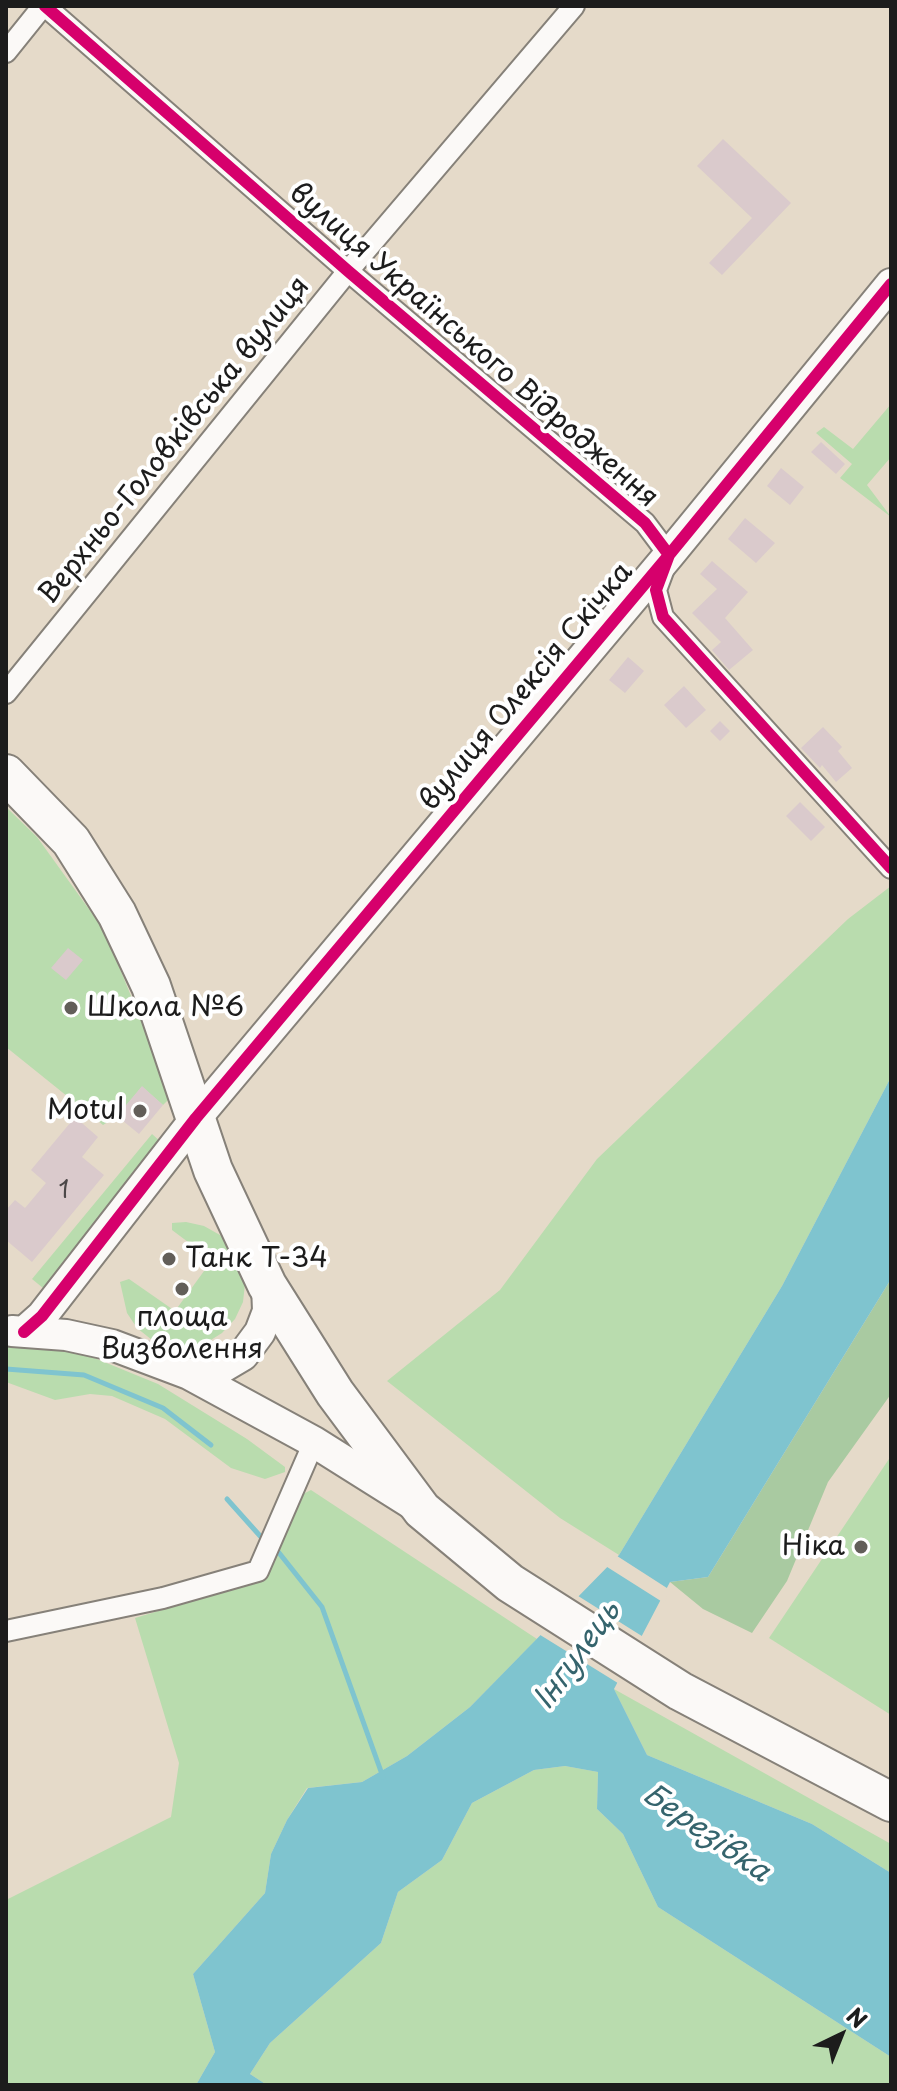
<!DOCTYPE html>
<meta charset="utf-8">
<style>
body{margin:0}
#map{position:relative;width:897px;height:2091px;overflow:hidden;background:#e5dac9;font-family:"Playpen Sans",sans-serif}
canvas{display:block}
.frame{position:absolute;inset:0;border:8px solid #1c1c1c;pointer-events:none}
.north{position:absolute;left:801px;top:1995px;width:80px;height:80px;-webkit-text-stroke:6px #fff;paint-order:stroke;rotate:43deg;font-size:22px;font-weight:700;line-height:32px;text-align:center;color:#1c1c1c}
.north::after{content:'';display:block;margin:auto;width:28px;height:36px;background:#1c1c1c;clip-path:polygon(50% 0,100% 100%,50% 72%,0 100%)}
</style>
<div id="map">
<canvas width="897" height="2091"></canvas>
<div class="frame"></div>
<div class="north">N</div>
</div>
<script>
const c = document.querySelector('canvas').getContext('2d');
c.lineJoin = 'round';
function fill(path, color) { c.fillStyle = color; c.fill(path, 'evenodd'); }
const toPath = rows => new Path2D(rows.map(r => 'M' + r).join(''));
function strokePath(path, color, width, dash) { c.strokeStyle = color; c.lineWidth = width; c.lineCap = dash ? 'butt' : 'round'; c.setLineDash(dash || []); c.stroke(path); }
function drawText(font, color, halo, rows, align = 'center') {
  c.font = font + ' "Playpen Sans",sans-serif'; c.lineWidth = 8; c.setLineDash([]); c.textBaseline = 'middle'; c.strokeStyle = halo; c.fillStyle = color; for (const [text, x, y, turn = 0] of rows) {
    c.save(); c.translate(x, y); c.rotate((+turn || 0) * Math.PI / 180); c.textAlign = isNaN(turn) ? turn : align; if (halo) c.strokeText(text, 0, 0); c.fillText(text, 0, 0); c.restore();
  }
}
fill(toPath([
 [891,404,891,457,867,485,891,517,840,478,852,464,816,433,824,427,853,449],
 [6,807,37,837,104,930,172,1096,163,1105,142,1087,117,1116,103,1125,6,1047],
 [891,886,891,1077,782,1286,619,1555,560,1518,387,1381,500,1290,597,1159,848,919],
 [152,1134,162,1143,43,1288,32,1279],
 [186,1222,204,1226,220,1235,233,1249,242,1265,245,1284,243,1302,235,1319,222,1333,206,1343,188,1347,170,1346,152,1340,137,1328,127,1313,120,1282,129,1279,175,1311,212,1260,172,1230,172,1223],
 [6,1343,87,1355,158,1384,247,1439,285,1467,285,1472,265,1479,231,1468,165,1419,112,1396,90,1394,55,1400,6,1382],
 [891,1456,891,1715,769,1638],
 [311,1490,537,1639,470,1707,407,1756,362,1782,307,1788,287,1820,271,1854,265,1893,193,1974,215,2052,196,2085,6,2085,6,1900,171,1817,179,1763,135,1618,265,1579,299,1496],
 [614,1689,891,1844,891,1873,812,1824,647,1755],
 [565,1766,598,1772,597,1809,623,1834,658,1907,891,2057,891,2085,267,2085,250,2074,270,2043,381,1943,398,1892,442,1860,472,1803,534,1770]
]), '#b9dcae');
fill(toPath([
 [891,1279,891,1394,828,1482,787,1581,752,1633,703,1609,670,1582,708,1577]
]), '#a9caa1');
fill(toPath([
 [891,1077,891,1279,708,1577,670,1582,614,1689,647,1755,812,1824,891,1873,891,2057,658,1907,623,1834,597,1809,598,1772,565,1766,534,1770,472,1803,442,1860,398,1892,381,1943,270,2043,250,2074,267,2085,196,2085,215,2052,193,1974,265,1893,271,1854,287,1820,308,1788,362,1782,407,1756,470,1707,619,1555,782,1286]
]), '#7fc4cf');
fill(toPath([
 [614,1554,670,1590,664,1603,604,1565],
 [575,1594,645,1638,621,1685,537,1633]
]), '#e5dac9');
strokePath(toPath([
 [6,1369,84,1375,163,1408,211,1445],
 [227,1499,261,1537],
 [276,1549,322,1607,383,1777]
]), '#7fc4cf', 5);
fill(toPath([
 [723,139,791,203,722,275,709,263,752,218,697,166],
 [821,442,845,464,836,474,811,452],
 [781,468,804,487,790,505,767,486],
 [745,518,775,543,756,563,728,539],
 [712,561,748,592,725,618,753,650,729,670,712,650,721,642,692,613,717,589,700,574],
 [628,657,644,671,625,693,609,680],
 [684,686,706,710,686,728,664,705],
 [720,721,730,731,720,741,710,731],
 [823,727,842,747,838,751,852,768,836,782,822,765,820,768,801,748],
 [800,802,825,827,811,841,786,816],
 [68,948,83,960,66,980,51,968],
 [142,1086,163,1105,139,1134,117,1116],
 [75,1117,98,1137,82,1157,104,1175,32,1262,6,1240,6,1210,15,1200,25,1208,46,1183,31,1170]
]), '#dacacc');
const street = toPath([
 [45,6,348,271,645,523,669,555,656,590,663,617,891,868],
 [6,52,43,6],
 [6,693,348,271,574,6],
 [6,1631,163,1598,258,1571,314,1442]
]);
const secondary = toPath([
 [12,1331,66,1335,112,1345,189,1374,314,1442,411,1503],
 [24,1332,42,1316,196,1118,669,555,891,284],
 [189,1374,221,1368,243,1355,260,1332,268,1311,267,1285]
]);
const highway = toPath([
 [6,774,71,841,117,914,151,986,213,1170,267,1285,335,1393,422,1510,510,1583,680,1691,891,1802]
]);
strokePath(street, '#868179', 24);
strokePath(secondary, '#868179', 34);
strokePath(highway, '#868179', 42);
strokePath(street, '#fbf9f7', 20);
strokePath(secondary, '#fbf9f7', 30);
strokePath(highway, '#fbf9f7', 38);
strokePath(toPath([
 [45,6,348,271,645,523,669,555,656,590,663,617,891,868],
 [24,1332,42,1316,196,1118,669,555,891,284]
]), '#d6006c', 12);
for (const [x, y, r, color] of [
 [71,1008,8,"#625e59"],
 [140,1111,8,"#625e59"],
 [169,1259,8,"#625e59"],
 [182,1289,8,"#625e59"],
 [861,1547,8,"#625e59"]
]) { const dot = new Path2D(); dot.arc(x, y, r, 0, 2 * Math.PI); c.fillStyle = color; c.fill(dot); strokePath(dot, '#fff', 3); }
drawText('24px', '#4c4848', null, [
 ["1",64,1191]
]);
drawText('28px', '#1c1c1c', '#fff', [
 ["вулиця Українського Відродження",473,346,41],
 ["Верхньо-Головківська вулиця",175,441,-51],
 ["вулиця Олексія Скічка",527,687,-50]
]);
drawText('28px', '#1c1c1c', '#fff', [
 ["Школа №6",87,1008],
 ["Motul",124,1111,"right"],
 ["Танк Т-34",185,1259],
 ["площа",182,1318,"center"],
 ["Визволення",182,1350,"center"],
 ["Ніка",845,1547,"right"]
], 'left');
drawText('italic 30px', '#35646d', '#fff', [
 ["Інгулець",578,1656,-54],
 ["Березівка",706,1834,35]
]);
</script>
